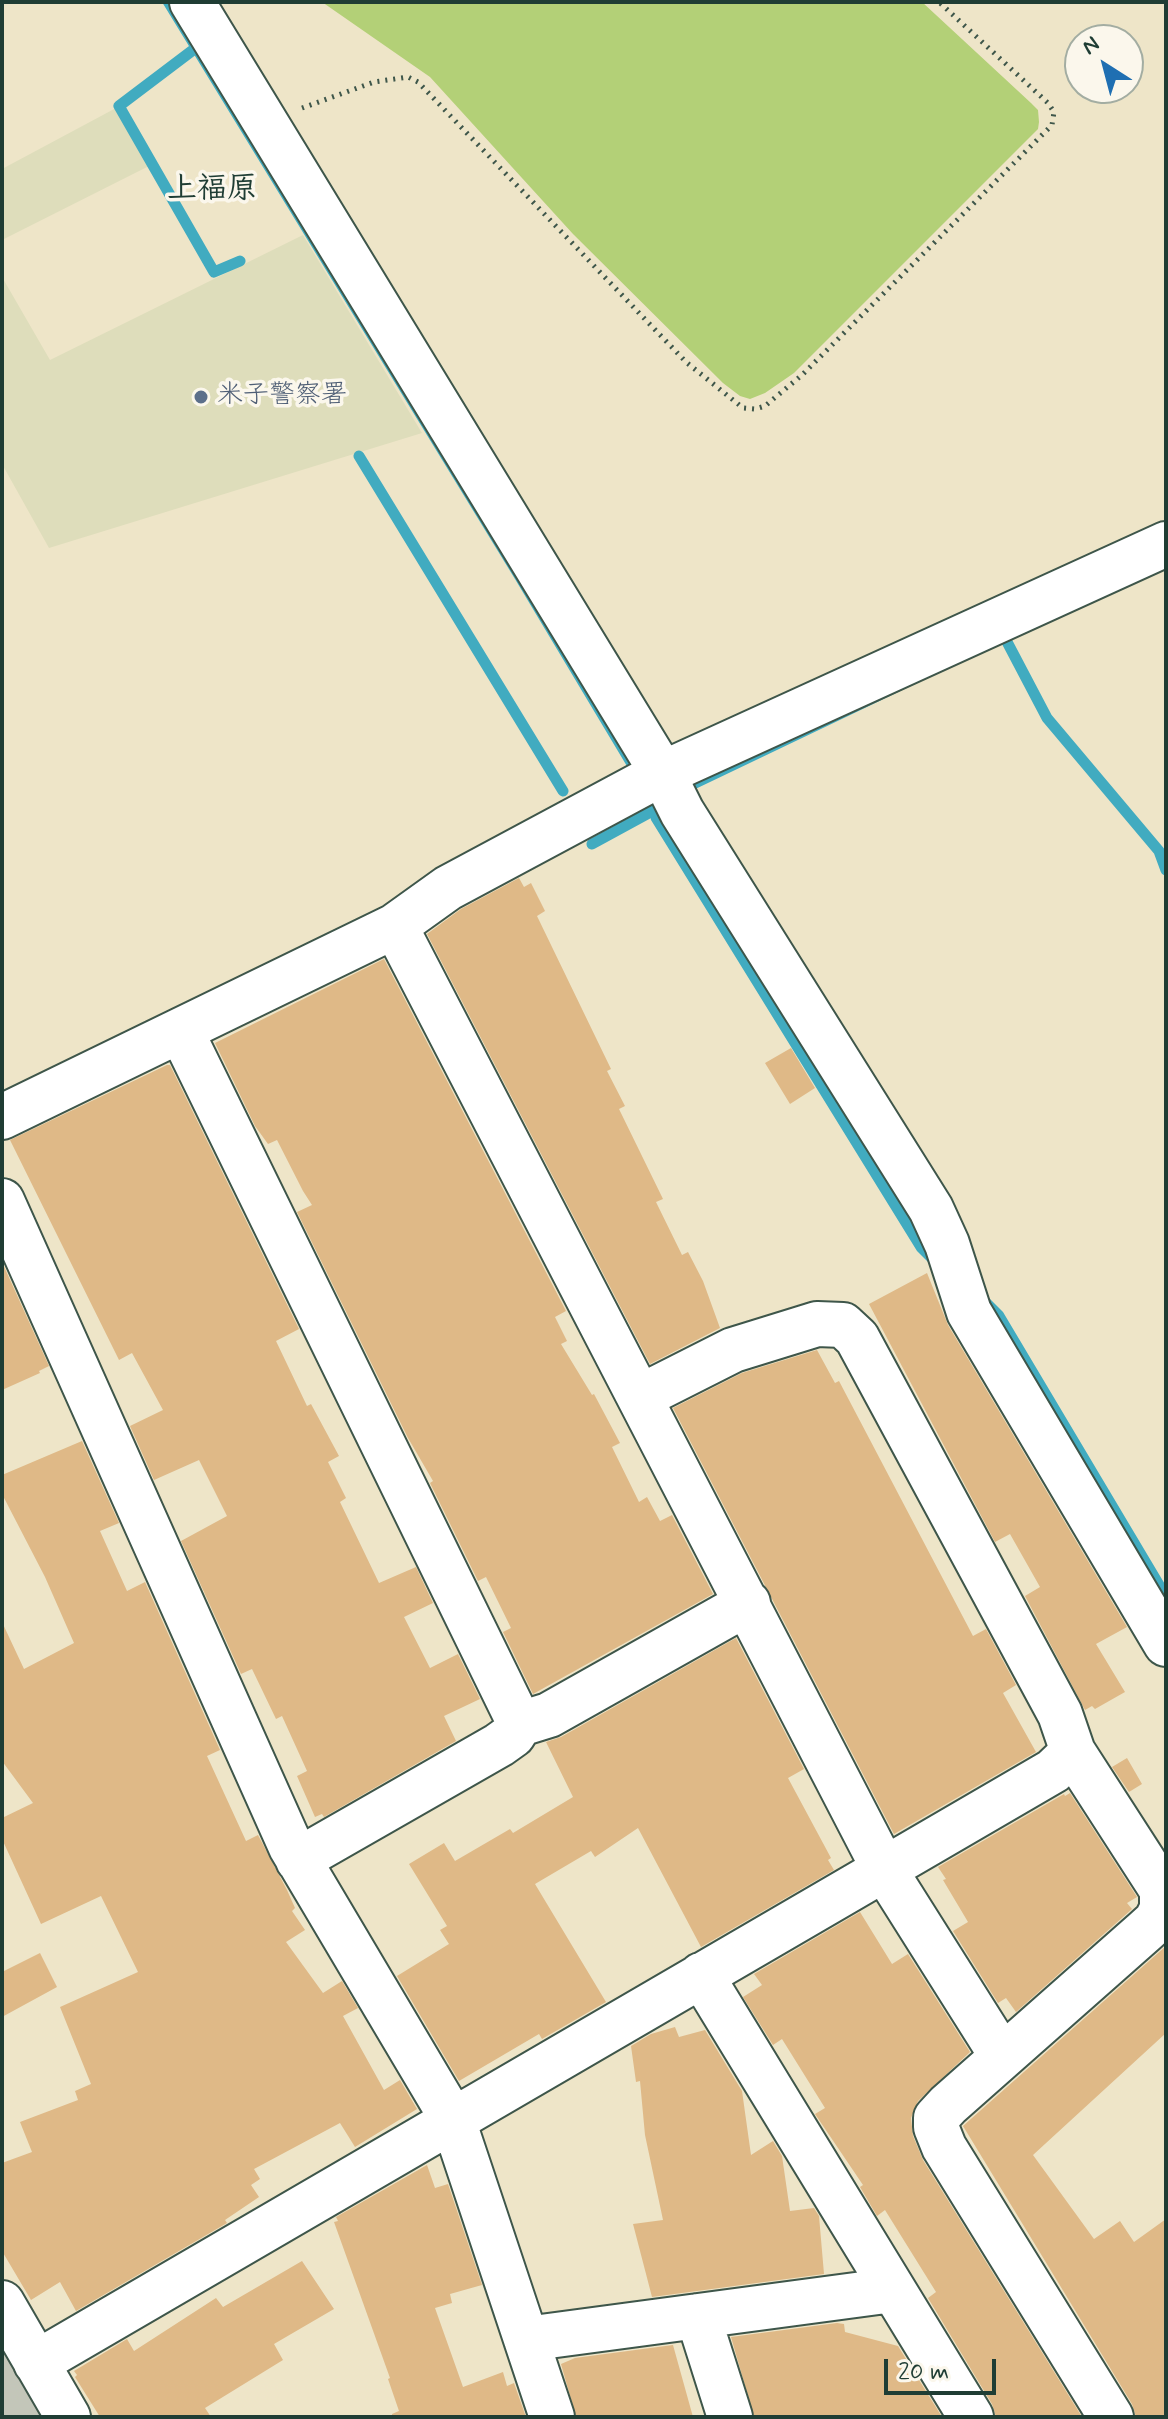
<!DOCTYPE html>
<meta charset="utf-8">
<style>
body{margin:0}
#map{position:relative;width:1168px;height:2419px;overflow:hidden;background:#eee5c8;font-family:Mynerve,sans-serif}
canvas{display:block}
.frame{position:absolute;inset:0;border:4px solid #1f3d34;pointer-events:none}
.north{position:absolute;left:1064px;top:24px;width:80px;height:80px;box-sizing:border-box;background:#fbf7ec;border:2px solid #a3ada2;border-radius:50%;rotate:324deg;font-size:22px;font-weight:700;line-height:32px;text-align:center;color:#1f3d34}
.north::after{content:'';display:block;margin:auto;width:28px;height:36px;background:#1f6fb2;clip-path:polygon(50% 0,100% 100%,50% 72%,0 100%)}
.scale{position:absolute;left:884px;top:2359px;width:112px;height:36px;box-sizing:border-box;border:4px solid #1f3d34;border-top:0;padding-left:10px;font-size:24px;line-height:28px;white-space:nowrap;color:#1f3d34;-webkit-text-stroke:6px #fbf7ec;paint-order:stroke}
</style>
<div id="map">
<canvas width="1168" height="2419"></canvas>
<div class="frame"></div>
<div class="north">N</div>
<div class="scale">20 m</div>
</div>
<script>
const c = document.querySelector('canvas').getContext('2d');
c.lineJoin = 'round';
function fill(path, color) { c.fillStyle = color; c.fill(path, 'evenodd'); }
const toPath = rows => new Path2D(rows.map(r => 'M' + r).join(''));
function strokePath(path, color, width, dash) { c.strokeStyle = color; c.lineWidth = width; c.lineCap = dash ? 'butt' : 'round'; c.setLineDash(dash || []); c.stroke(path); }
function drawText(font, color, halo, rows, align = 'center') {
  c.font = font + ' Mynerve,"Klee One",sans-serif'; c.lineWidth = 7; c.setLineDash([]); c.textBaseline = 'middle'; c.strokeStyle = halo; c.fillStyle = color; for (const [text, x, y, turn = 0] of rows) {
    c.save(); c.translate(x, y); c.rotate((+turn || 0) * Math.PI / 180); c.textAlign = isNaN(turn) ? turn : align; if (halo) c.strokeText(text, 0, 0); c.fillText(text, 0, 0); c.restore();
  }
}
fill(toPath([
 [116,108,149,166,2,240,2,169],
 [303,235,422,433,49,548,2,464,2,277,50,360]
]), '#deddbb');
fill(toPath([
 [2,2348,42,2417,2,2417]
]), '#c3c6b9');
fill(toPath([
 [322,2,922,2,1031,103,1038,110,1039,122,1038,129,794,373,765,393,750,399,740,396,723,383,573,234,430,77]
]), '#b3d077');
fill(toPath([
 [162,2,177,2,648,764,1166,561,1166,568,961,662,664,804,933,1242,1003,1312,1166,1586,1166,1618,987,1321,917,1251,651,820,646,798,515,579]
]), '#41abc0');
strokePath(toPath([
 [197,47,119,106,214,272,240,261],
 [359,456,563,791],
 [1005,638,1047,718,1159,851,1166,870],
 [592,844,660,807]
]), '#41abc0', 11);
fill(toPath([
 [519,878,524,887,531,883,545,911,537,916,611,1069,607,1071,625,1106,619,1109,663,1199,656,1202,682,1255,688,1252,703,1281,720,1328,650,1364,427,934,461,909],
 [384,959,566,1311,555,1317,567,1341,561,1344,592,1395,594,1394,620,1443,612,1447,639,1502,647,1497,660,1521,672,1515,713,1594,533,1694,503,1632,511,1628,486,1577,478,1581,430,1483,433,1481,408,1438,297,1212,312,1205,303,1191,277,1140,268,1144,255,1126,215,1043],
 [791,1048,815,1088,790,1104,765,1063],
 [167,1065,170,1065,299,1329,276,1341,307,1406,311,1404,339,1456,328,1462,346,1498,340,1502,379,1583,416,1567,433,1603,404,1617,430,1668,458,1654,480,1699,444,1716,456,1741,324,1817,322,1814,315,1817,297,1776,307,1771,282,1716,276,1719,252,1669,241,1674,181,1541,227,1516,199,1460,154,1480,130,1426,163,1410,132,1353,119,1360,10,1140],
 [2,1262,49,1366,39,1371,40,1373,2,1390],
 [927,1273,948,1325,1127,1627,1096,1644,1125,1692,1095,1709,1092,1706,1085,1710,1025,1596,1040,1587,1010,1534,995,1542,869,1304],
 [817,1350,835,1383,839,1381,973,1636,986,1629,1016,1685,1003,1693,1036,1752,894,1834,673,1408,742,1373],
 [82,1441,119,1523,100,1531,127,1591,145,1582,220,1750,207,1756,246,1841,258,1835,287,1890,295,1908,292,1911,305,1930,286,1942,323,1993,342,1981,358,2008,343,2016,384,2090,400,2080,417,2109,355,2147,340,2123,254,2169,260,2179,251,2185,259,2197,225,2220,227,2223,76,2311,60,2282,31,2300,2,2251,2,2163,32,2152,20,2122,78,2100,75,2091,91,2084,60,2007,138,1972,101,1896,41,1924,2,1839,2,1818,33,1803,2,1761,2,1622,24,1669,74,1643,45,1577,2,1494,2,1475],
 [736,1638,804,1769,788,1778,831,1858,828,1860,834,1870,701,1947,638,1828,595,1857,591,1851,535,1884,606,2002,542,2039,539,2034,459,2081,397,1976,449,1944,440,1930,447,1926,409,1864,444,1843,455,1861,510,1829,513,1833,573,1797,546,1742,561,1737],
 [1127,1758,1142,1784,1129,1792,1112,1767],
 [1070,1793,1137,1897,1127,1903,1132,1909,1016,2012,1006,1998,998,2003,953,1931,968,1922,943,1880,946,1879,938,1867,1064,1794,1065,1796],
 [860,1912,892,1964,908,1954,970,2052,918,2101,911,2118,913,2136,923,2160,1082,2417,996,2417,992,2404,928,2298,936,2292,885,2210,877,2216,860,2187,863,2185,815,2114,825,2108,782,2039,773,2045,743,1997,762,1985,754,1974],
 [1166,1946,1166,2033,1033,2155,1094,2239,1120,2221,1134,2242,1166,2219,1166,2417,1136,2417,1132,2404,963,2126],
 [40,1953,57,1987,2,2017,2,1972],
 [675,2027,679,2037,705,2030,742,2091,751,2155,773,2141,782,2156,790,2211,814,2208,819,2216,824,2274,652,2297,633,2224,663,2220,645,2135,640,2081,636,2082,631,2046,651,2034],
 [427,2165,435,2188,448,2184,482,2285,450,2294,452,2303,435,2308,463,2387,503,2372,507,2386,514,2383,526,2417,392,2417,392,2414,399,2411,388,2379,390,2378,334,2222,338,2221,336,2217],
 [302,2261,334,2309,274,2344,283,2360,205,2408,211,2417,100,2417,75,2377,77,2375,74,2371,127,2339,134,2351,216,2298,223,2307],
 [837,2323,844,2324,845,2332,898,2346,942,2417,754,2417,731,2337],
 [673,2345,693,2417,576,2417,561,2364,575,2358]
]), '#dfb987');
const minor = toPath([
 [192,2,663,774,682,812,931,1209,947,1244,969,1312,1166,1644],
 [395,926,884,1869,1002,2056],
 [181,1031,520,1724,513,1735,499,1745,298,1860],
 [2,1117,395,926,448,888,657,776,1166,544],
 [2,1201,291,1847,453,2120,552,2417],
 [520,1724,549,1715,748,1603],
 [1073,1752,1162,1890,1162,1909,1156,1921,1145,1931,948,2105,936,2118,936,2127,944,2147,1111,2417],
 [701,1975,971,2417],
 [2,2303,68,2417],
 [698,2316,730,2417],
 [526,2339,893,2290],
 [36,2363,1053,1771,1073,1752,1060,1714,857,1338,843,1325,817,1324,733,1350,640,1397]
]);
strokePath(minor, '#3e564a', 48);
strokePath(toPath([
 [302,108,374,82,408,77,418,82,686,362,743,408,755,409,765,406,802,375,1052,125,1054,112,1048,103,939,2]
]), '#3e564a', 5, [2, 6]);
strokePath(minor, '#fff', 44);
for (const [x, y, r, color] of [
 [201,397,8,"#5c6f8a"]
]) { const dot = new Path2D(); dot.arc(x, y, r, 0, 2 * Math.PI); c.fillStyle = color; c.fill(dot); strokePath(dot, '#fbf7ec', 3); }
drawText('26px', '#4e5e75', '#fbf7ec', [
 ["米子警察署",217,397]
], 'left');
drawText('bold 30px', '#1f3d34', '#fbf7ec', [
 ["上福原",212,191]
]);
</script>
